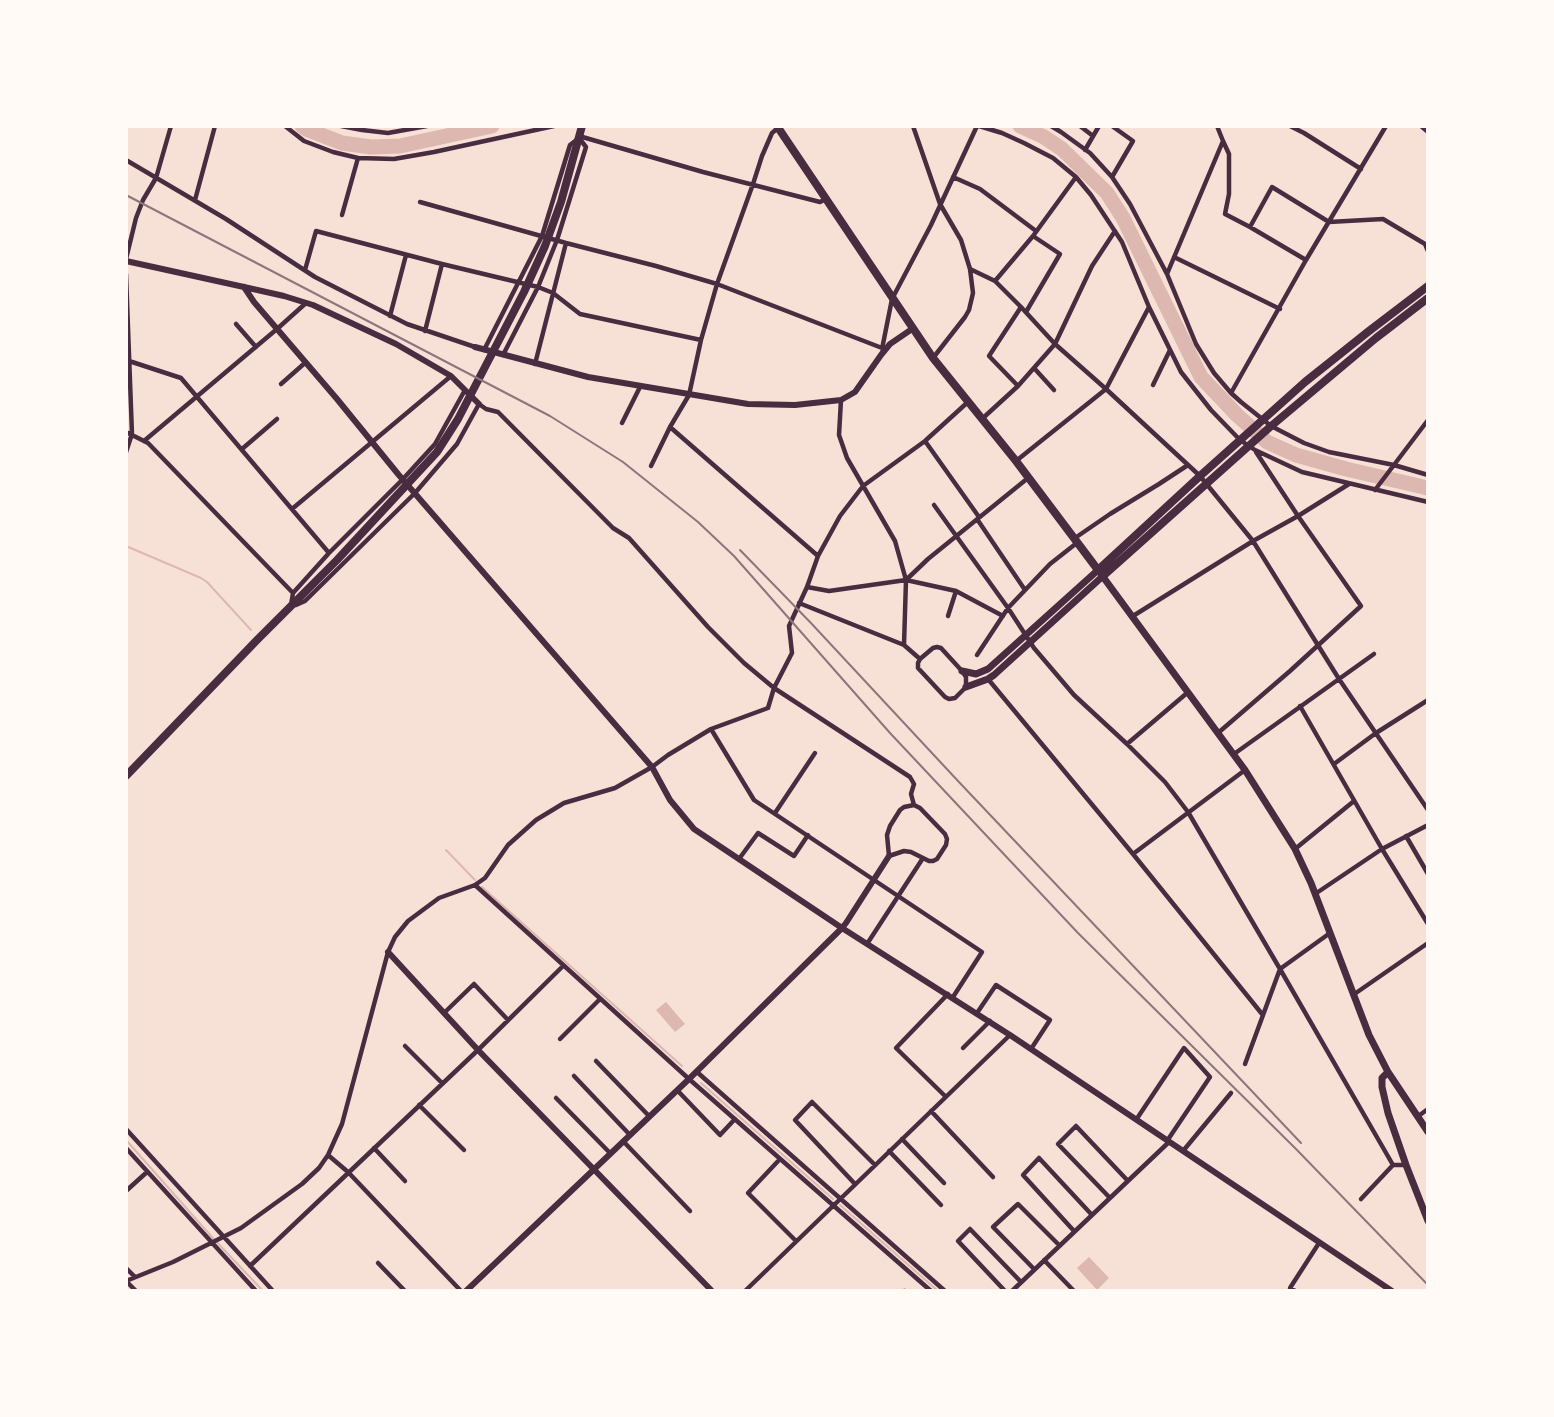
<!DOCTYPE html>
<style>
body{margin:0}
#map{position:relative;width:1554px;height:1417px;overflow:hidden;background:#f7e1d7;font-family:Karla,sans-serif}
canvas{display:block}
.frame{position:absolute;inset:0;border:128px solid #fffaf5;pointer-events:none}
</style>
<div id="map">
<canvas width="1554" height="1417"></canvas>
<div class="frame"></div>
</div>
<script>
const c = document.querySelector('canvas').getContext('2d');
c.lineJoin = 'round';
function fill(path, color) { c.fillStyle = color; c.fill(path, 'evenodd'); }
const toPath = rows => new Path2D(rows.map(r => 'M' + r).join(''));
function strokePath(path, color, width, dash) { c.strokeStyle = color; c.lineWidth = width; c.lineCap = dash ? 'butt' : 'round'; c.setLineDash(dash || []); c.stroke(path); }
fill(toPath([
 [666,1002,685,1024,675,1032,656,1010],
 [1089,1257,1109,1278,1097,1290,1077,1268]
]), '#dcb8b0');
strokePath(toPath([
 [1422,493,1428,495],
 [126,546,201,578,207,582,251,630],
 [446,850,475,880],
 [482,887,682,1066],
 [701,1083,833,1199],
 [126,1140,212,1237,263,1291],
 [840,1205,938,1291]
]), '#dcb8b0', 2);
strokePath(toPath([
 [302,126,306,129,342,143,371,147,400,146,492,126],
 [1020,126,1044,137,1062,149,1107,193,1123,218,1201,377,1237,415,1267,442,1296,455,1346,469,1428,488]
]), '#dcb8b0', 15);
strokePath(toPath([
 [285,126,304,141,333,152,358,158,394,159,434,152,554,126],
 [341,126,362,130,388,133,427,126],
 [913,126,940,204,961,240,970,269,973,293,969,310,965,317,933,358],
 [979,126,1002,133,1024,143,1053,158,1076,177,1091,195,1122,242,1149,307,1181,372,1211,410,1240,440,1255,450,1302,472,1428,502],
 [1051,126,1061,132,1090,153,1112,177,1130,204,1167,274,1196,344,1214,373,1231,393,1241,402,1271,426,1304,443,1329,452,1394,465,1428,475],
 [1080,126,1093,136],
 [1290,126,1304,133,1361,169],
 [1421,126,1428,132],
 [579,136,703,172,820,202,826,199],
 [1223,141,1229,154,1229,194,1225,214,1250,227,1306,260],
 [1085,150,1099,126],
 [126,160,226,219,315,277,407,324,475,347],
 [953,177,980,189,1036,231],
 [1112,177,1133,141,1112,126],
 [195,200,215,126],
 [420,202,566,243,656,266,717,284,882,348],
 [342,215,358,158],
 [1250,227,1272,187,1329,222,1383,219,1425,244,1428,251],
 [1174,257,1280,309],
 [126,259,136,218,143,200,156,178,171,126],
 [970,269,995,281,1021,307,1055,344,1106,389,1200,476,1253,541,1339,679,1428,810],
 [305,270,316,231,442,264,538,287,553,293,580,314,701,340],
 [126,274,132,434,126,452],
 [1167,274,1223,141,1217,126],
 [995,281,1033,236,1076,177],
 [1026,312,1060,254,1033,236],
 [390,316,406,255],
 [236,324,256,347],
 [425,331,442,264],
 [882,349,892,299,931,225,977,126],
 [484,350,542,236,570,145,579,138,586,147,557,240,538,287,503,355],
 [126,360,181,378,329,553],
 [535,364,566,243],
 [1034,368,1054,390],
 [281,384,306,362],
 [1153,385,1170,350],
 [1018,386,989,356,1021,307],
 [465,390,435,444,403,479,329,553,293,593,291,605,296,605,305,601,415,493,457,444,479,404,486,409,498,412,613,528,629,538,708,627,744,663,774,688,910,777,914,784,911,794,914,805],
 [1231,393,1306,260,1386,126],
 [841,400,839,435,847,458,895,541,906,580,904,645],
 [983,418,1018,386,1055,344,1092,266,1115,231],
 [622,423,640,387],
 [670,427,818,556],
 [126,432,148,443,293,593],
 [144,441,277,329,306,303],
 [925,441,979,517],
 [242,449,277,419],
 [1016,461,1106,389,1149,307],
 [651,466,670,427,689,395,701,340,717,284,753,184,762,156,772,133,778,128],
 [1375,490,1428,420],
 [934,505,1008,608,1034,648,1074,695,1127,744,1165,782,1188,812,1280,969,1393,1165,1406,1165],
 [292,509,451,376],
 [977,519,1025,590],
 [1075,538,1110,514,1159,484,1188,465],
 [906,580,928,559,1028,478],
 [807,587,829,591,906,580,956,591,1003,616],
 [799,603,904,645,920,659],
 [948,616,956,591],
 [1133,616,1253,541,1298,516,1349,484],
 [937,647,941,648,962,671,966,677,966,687,955,698,949,699,945,697,918,668,918,663,920,659,933,648,937,647],
 [977,655,1008,608,1050,564,1078,542],
 [988,679,1133,854,1262,1014],
 [1300,706,1382,849,1428,924],
 [711,729,754,800,982,952,953,997],
 [1218,733,1290,671,1361,606,1298,516,1256,452],
 [1127,744,1187,693],
 [1234,754,1374,654],
 [1334,764,1376,733,1428,700],
 [914,805,920,808,945,834,947,839,946,845,937,859,933,861,929,861,911,852,904,851,889,856,887,835,890,826,900,810,904,807,914,805],
 [775,813,815,753],
 [1406,836,1428,874],
 [1295,849,1354,801],
 [1133,854,1245,770],
 [739,859,758,833,794,856,808,835],
 [475,885,689,1079,931,1291],
 [1315,894,1382,849,1428,825],
 [867,944,923,858],
 [1353,995,1428,943],
 [444,1013,474,984,508,1020],
 [977,1013,996,985,1050,1020,1031,1049],
 [560,1039,600,999],
 [405,1046,442,1083],
 [963,1048,990,1021],
 [596,1061,649,1116],
 [1245,1064,1280,969,1330,933],
 [697,1072,945,1291],
 [574,1076,630,1135],
 [677,1090,720,1135,735,1119],
 [946,1097,896,1048,948,994],
 [556,1098,610,1153],
 [419,1105,464,1150],
 [931,1111,993,1177],
 [1417,1117,1428,1109],
 [1136,1120,1184,1048,1210,1077,1167,1141],
 [126,1129,273,1291],
 [902,1139,944,1183],
 [623,1141,690,1211],
 [126,1148,256,1291],
 [374,1148,405,1181],
 [889,1151,941,1205],
 [1183,1151,1231,1093],
 [328,1155,348,1172,461,1291],
 [780,1159,748,1193,796,1241],
 [855,1184,795,1120,812,1102,875,1165],
 [126,1191,147,1172],
 [1110,1198,1058,1144,1076,1126,1128,1181],
 [1361,1199,1393,1165],
 [1074,1231,1023,1175,1039,1158,1092,1215],
 [1044,1260,1074,1291],
 [378,1263,405,1291],
 [250,1266,478,1050,563,966],
 [126,1268,135,1277],
 [1034,1269,993,1227,1018,1204,1059,1245],
 [126,1281,173,1262,241,1228,302,1184,319,1168,328,1155,342,1124,388,952,395,937,408,921,439,898,475,885,485,878,508,845,536,820,564,803,615,788,652,767,668,755,711,729,768,708,774,688,792,653,789,626,807,587,818,556,840,516,863,486,925,441,969,401],
 [126,1281,136,1291],
 [745,1291,1010,1035],
 [904,1291,905,1291],
 [1005,1291,958,1241,970,1229,1021,1282],
 [1012,1291,1169,1142],
 [1295,1291,1290,1288,1319,1243]
]), '#4a2c40', 4.5);
strokePath(toPath([
 [126,261,244,287,284,296,313,305,396,344,451,376,479,404],
 [244,287,254,302,337,399,398,474,652,767,670,800,694,829,842,928,1010,1035,1392,1291],
 [475,347,588,377,748,404,795,405,841,400,855,392,881,355,890,344,912,329],
 [388,952,478,1050,712,1291],
 [466,1291,689,1079,842,928,846,923,889,856]
]), '#4a2c40', 6);
strokePath(toPath([
 [962,671,976,674,988,669,1098,570,1245,770,1295,849,1311,883,1369,1035,1388,1072,1428,1132],
 [966,687,988,679,994,675,1103,576],
 [1388,1072,1382,1078,1382,1087,1388,1113,1406,1165,1428,1221]
]), '#4a2c40', 7);
strokePath(toPath([
 [777,126,933,358,1016,461,1098,570,1200,476,1305,382,1369,331,1428,286],
 [1103,576,1270,427,1376,338,1428,298],
 [126,776,257,640,337,560,437,452,458,419,524,292,545,246,561,202,582,126]
]), '#4a2c40', 8);
strokePath(toPath([
 [126,195,550,416,623,462,698,522,734,556,890,733,1078,933,1296,1149,1428,1285],
 [740,550,810,622,958,781,1301,1143]
]), '#8f747c', 2);
</script>
